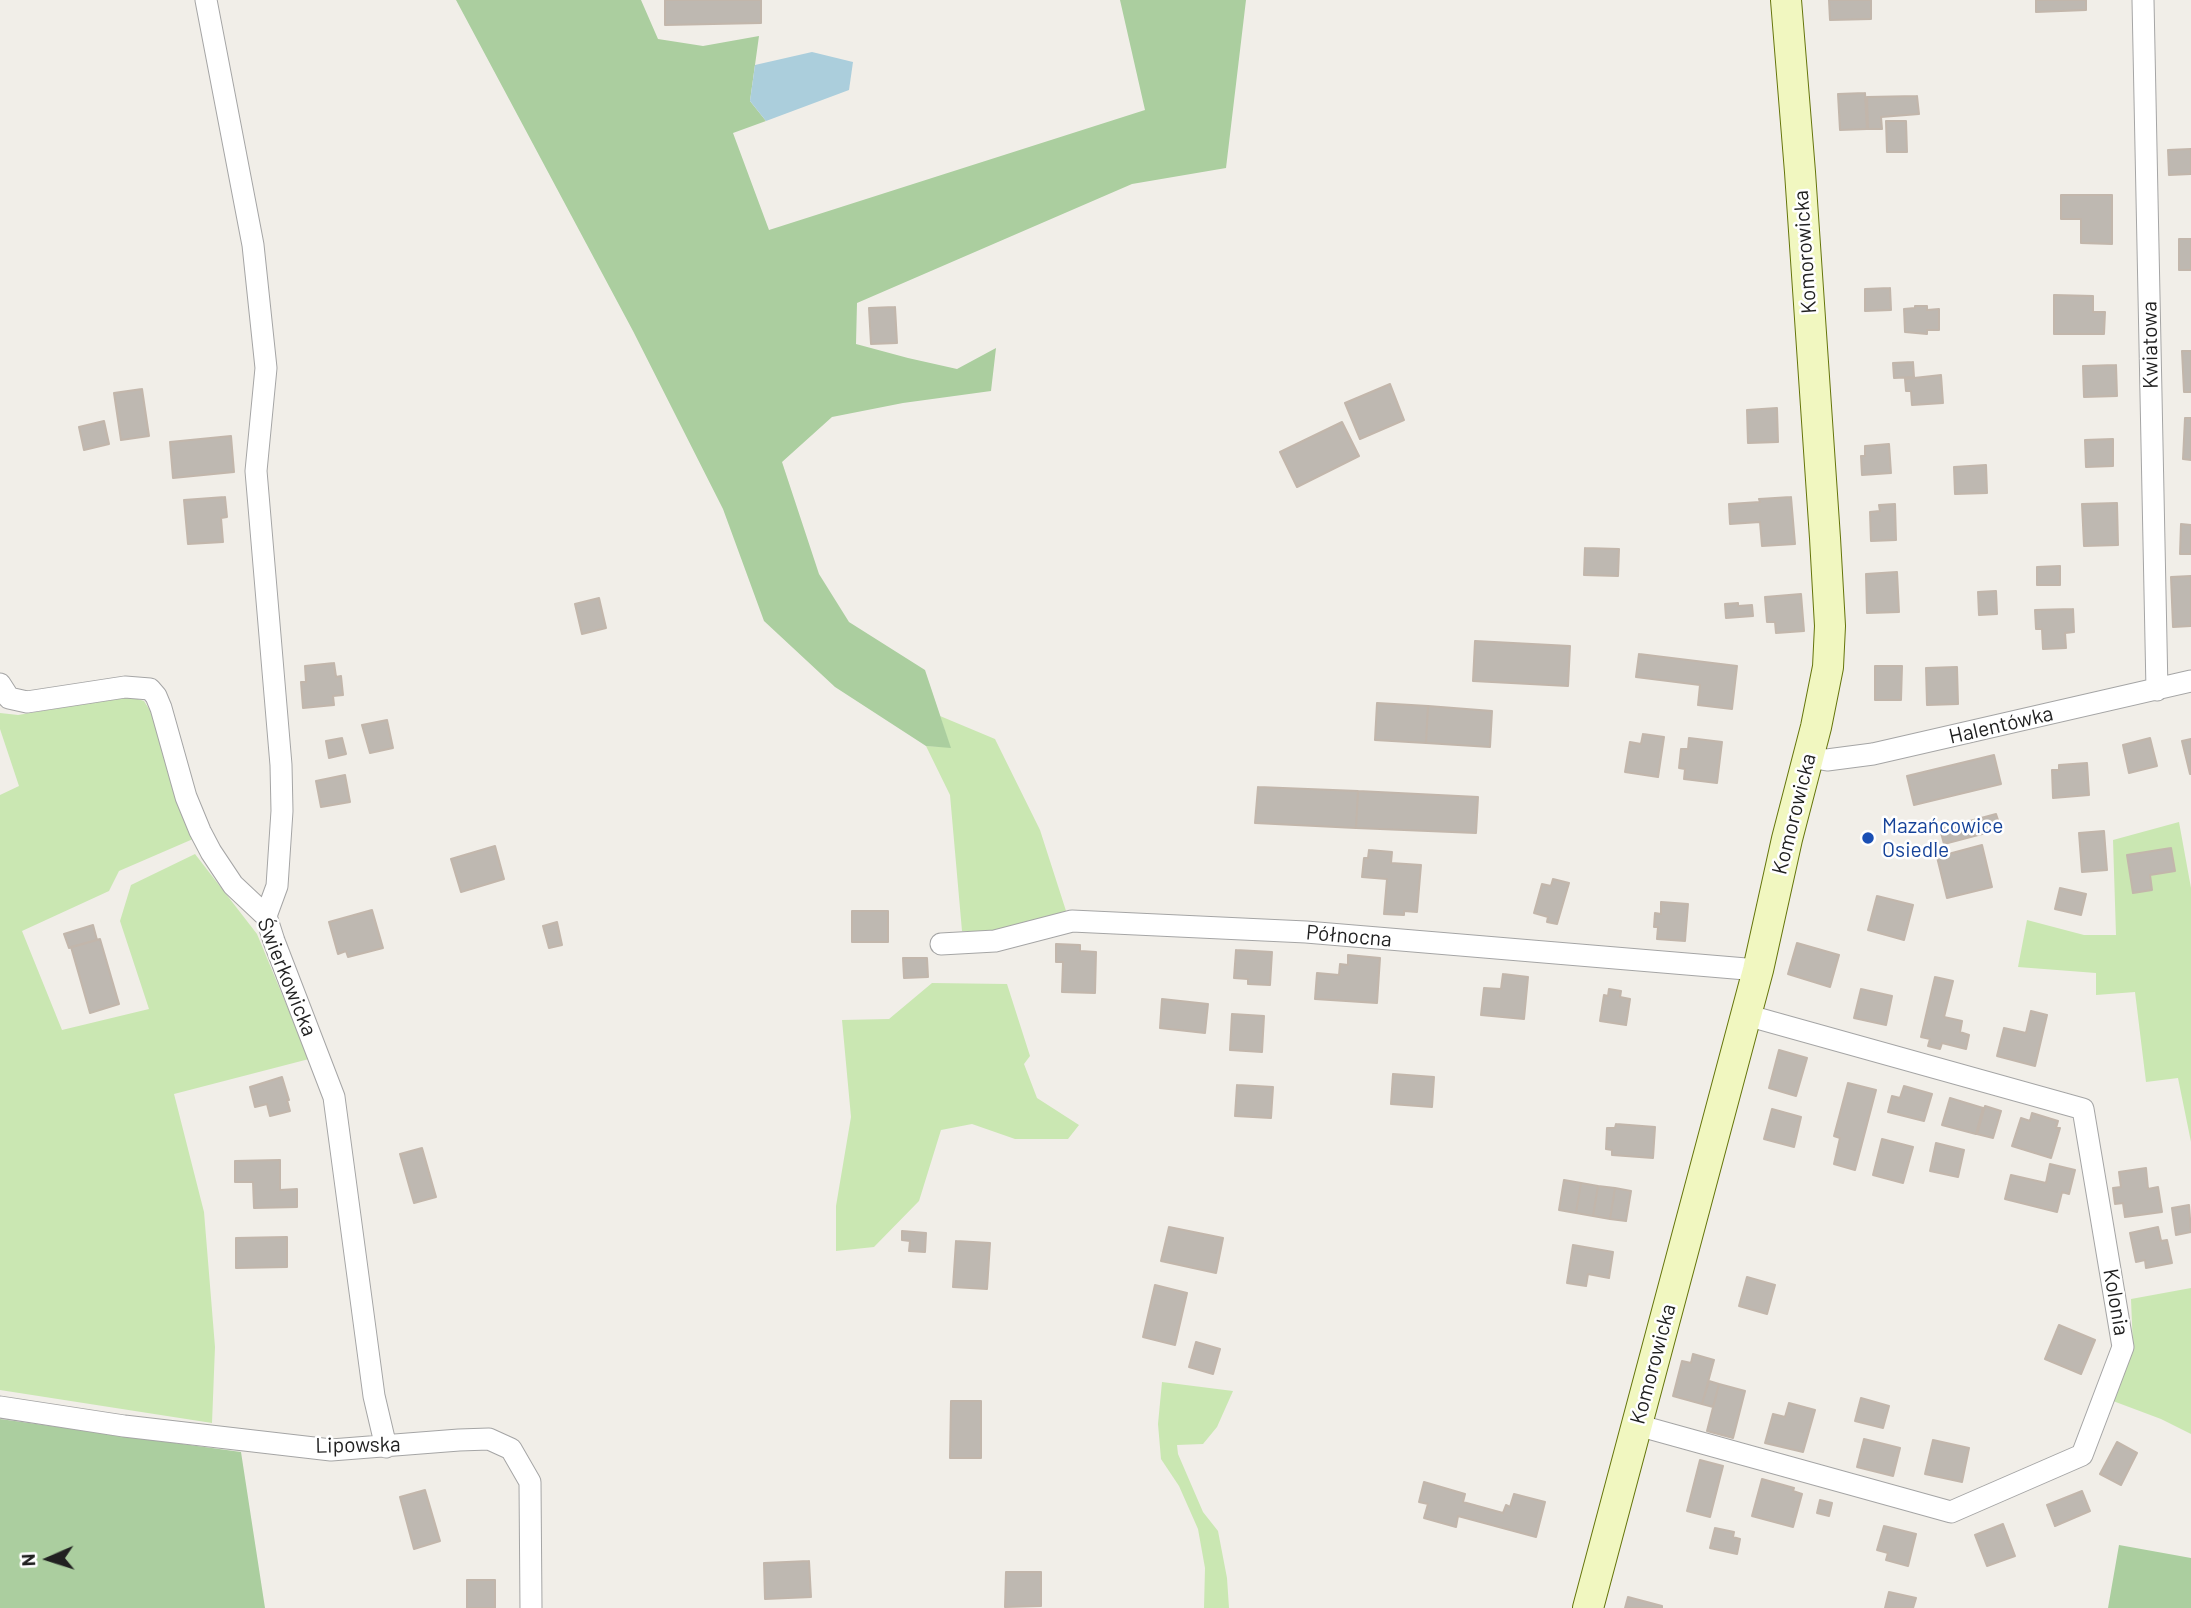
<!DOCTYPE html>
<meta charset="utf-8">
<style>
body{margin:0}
#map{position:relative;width:2191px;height:1608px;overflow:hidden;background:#f1eee8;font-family:Barlow,sans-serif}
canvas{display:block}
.north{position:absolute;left:14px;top:1524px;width:70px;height:70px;-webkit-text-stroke:5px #fff;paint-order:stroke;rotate:267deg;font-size:19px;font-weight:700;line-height:28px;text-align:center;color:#212121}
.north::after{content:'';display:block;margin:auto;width:24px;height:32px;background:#212121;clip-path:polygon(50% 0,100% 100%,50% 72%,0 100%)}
</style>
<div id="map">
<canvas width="2191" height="1608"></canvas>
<div class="north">N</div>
</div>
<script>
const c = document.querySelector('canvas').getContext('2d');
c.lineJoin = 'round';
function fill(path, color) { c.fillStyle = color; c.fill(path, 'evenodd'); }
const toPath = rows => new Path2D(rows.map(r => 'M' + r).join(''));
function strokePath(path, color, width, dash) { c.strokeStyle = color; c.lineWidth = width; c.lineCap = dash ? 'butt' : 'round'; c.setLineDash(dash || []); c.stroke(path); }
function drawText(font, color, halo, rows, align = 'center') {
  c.font = font + ' Barlow,sans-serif'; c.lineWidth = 5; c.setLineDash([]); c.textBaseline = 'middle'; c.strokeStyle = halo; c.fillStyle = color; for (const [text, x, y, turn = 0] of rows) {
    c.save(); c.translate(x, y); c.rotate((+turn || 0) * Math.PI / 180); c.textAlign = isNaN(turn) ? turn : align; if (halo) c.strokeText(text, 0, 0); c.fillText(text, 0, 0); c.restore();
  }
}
fill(toPath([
 [128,696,144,701,156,720,193,839,119,871,109,891,22,931,62,1030,149,1009,120,921,131,885,195,854,257,934,309,1059,174,1094,204,1212,215,1347,212,1423,0,1390,0,795,19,786,0,729,0,713,18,715],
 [940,716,995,739,1040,830,1067,914,996,931,962,931,950,795,926,746,950,747],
 [2179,822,2191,888,2191,1142,2178,1078,2146,1082,2135,992,2096,995,2096,973,2018,967,2027,920,2084,935,2116,935,2113,840],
 [932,983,1007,984,1030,1056,1024,1064,1037,1098,1079,1125,1068,1139,1015,1139,972,1124,941,1130,919,1201,874,1247,836,1251,836,1206,851,1117,842,1020,889,1019],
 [2191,1288,2191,1434,2161,1419,2113,1401,2133,1348,2131,1299],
 [1162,1382,1233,1391,1217,1427,1203,1444,1177,1445,1178,1454,1203,1512,1218,1531,1227,1578,1229,1608,1204,1608,1205,1568,1198,1529,1179,1486,1161,1459,1158,1424]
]), '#cae7b2');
fill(toPath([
 [456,0,641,0,658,39,703,46,759,36,750,101,766,121,733,133,769,230,1145,110,1120,0,1246,0,1226,168,1132,184,857,303,856,344,908,358,957,369,996,348,991,391,903,403,832,417,782,462,819,574,849,622,925,670,951,748,926,746,835,687,764,621,723,509,633,331],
 [0,1419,241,1452,265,1608,0,1608],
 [2119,1545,2191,1558,2191,1608,2108,1608]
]), '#abce9f');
fill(toPath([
 [812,52,853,62,849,90,766,121,750,101,755,65]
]), '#abcedc');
const building = toPath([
 [665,0,761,0,761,23,665,25,665,0],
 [1829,0,1871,0,1871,19,1830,20,1829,0],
 [2036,0,2086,0,2086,10,2036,12,2036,0],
 [1865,93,1867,129,1840,130,1838,94,1865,93],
 [1917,96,1919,114,1881,117,1882,129,1868,129,1867,97,1917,96],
 [1886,121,1906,121,1907,152,1887,152,1886,121],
 [2191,149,2191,174,2169,175,2168,150,2191,149],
 [2061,195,2112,195,2112,244,2081,243,2081,219,2061,219,2061,195],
 [2179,239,2191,239,2191,270,2179,270,2179,239],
 [1890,288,1891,310,1865,311,1865,289,1890,288],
 [2054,295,2093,296,2093,312,2105,312,2104,334,2054,334,2054,295],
 [1915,306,1927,306,1927,310,1939,309,1939,330,1927,330,1927,334,1905,332,1904,309,1915,308,1915,306],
 [895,307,897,343,871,344,869,308,895,307],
 [2182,351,2191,351,2191,392,2184,392,2182,351],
 [1913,362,1914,377,1894,378,1893,363,1913,362],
 [2116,365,2117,396,2084,397,2083,366,2116,365],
 [1941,375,1943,403,1912,405,1911,391,1906,391,1905,379,1941,375],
 [1390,384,1404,420,1360,439,1345,403,1390,384],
 [142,389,149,436,121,440,114,393,142,389],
 [1777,408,1778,442,1748,443,1747,410,1777,408],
 [2185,418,2191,418,2191,460,2183,459,2185,418],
 [104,421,109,444,84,450,79,427,104,421],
 [1342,422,1359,456,1297,487,1280,452,1342,422],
 [231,436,234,472,173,478,170,442,231,436],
 [2113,439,2113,466,2086,467,2085,440,2113,439],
 [1889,444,1891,473,1862,475,1861,456,1865,456,1865,446,1889,444],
 [1986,465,1987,493,1955,494,1954,467,1986,465],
 [225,497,227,517,221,518,223,542,188,544,184,500,225,497],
 [1791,497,1795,544,1762,546,1760,522,1730,524,1729,504,1760,502,1759,499,1791,497],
 [2117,503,2118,545,2084,546,2082,504,2117,503],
 [1895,504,1896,540,1871,541,1870,512,1880,511,1879,505,1895,504],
 [2181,524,2191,525,2191,554,2180,554,2181,524],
 [1585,548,1619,549,1618,576,1584,575,1585,548],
 [2060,566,2060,585,2037,585,2037,567,2060,566],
 [1897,572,1899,612,1867,613,1866,574,1897,572],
 [2191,576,2191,626,2173,627,2171,577,2191,576],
 [1996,591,1997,614,1979,615,1978,592,1996,591],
 [1801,594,1804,631,1776,633,1775,622,1767,622,1765,597,1801,594],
 [599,598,606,628,582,634,575,604,599,598],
 [1738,603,1738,606,1752,605,1753,616,1726,618,1725,604,1738,603],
 [2073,609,2074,632,2065,633,2066,648,2043,649,2042,629,2036,629,2035,610,2073,609],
 [1475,641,1570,646,1568,686,1473,681,1475,641],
 [1639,654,1737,666,1732,709,1698,705,1700,685,1636,677,1639,654],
 [334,663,336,677,341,676,343,695,333,696,334,705,303,708,301,682,306,682,305,666,334,663],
 [1875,666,1902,666,1901,700,1875,700,1875,666],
 [1957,667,1958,704,1927,705,1926,668,1957,667],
 [1377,703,1428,706,1426,743,1375,740,1377,703],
 [1428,706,1492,711,1490,747,1426,743,1428,706],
 [387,720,393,748,370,753,362,725,387,720],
 [1643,734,1664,737,1658,777,1625,772,1630,742,1641,744,1643,734],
 [342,738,346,754,329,758,326,741,342,738],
 [1689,738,1722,742,1717,783,1684,779,1685,769,1679,768,1681,749,1688,749,1689,738],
 [2150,738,2157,766,2129,773,2123,745,2150,738],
 [2191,739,2191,774,2190,774,2182,741,2191,739],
 [1994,755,2001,784,1914,805,1907,776,1994,755],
 [2087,763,2089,795,2053,798,2052,770,2059,770,2059,765,2087,763],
 [345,775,350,802,321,807,316,781,345,775],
 [1258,787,1358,791,1356,828,1255,823,1258,787],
 [1358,791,1478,797,1476,833,1356,828,1358,791],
 [1996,814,2001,829,1944,844,1940,829,1996,814],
 [2104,831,2107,870,2082,872,2079,833,2104,831],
 [1982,845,1992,887,1947,898,1937,857,1982,845],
 [495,846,504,879,461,892,451,859,495,846],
 [2171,848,2175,871,2150,875,2152,890,2133,893,2127,855,2171,848],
 [1369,850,1392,852,1391,863,1421,865,1417,912,1404,911,1404,915,1384,914,1387,879,1362,877,1364,858,1368,858,1369,850],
 [1553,879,1569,883,1557,924,1547,922,1548,917,1534,913,1542,884,1551,886,1553,879],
 [2060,888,2086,894,2081,915,2055,909,2060,888],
 [1877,896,1913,905,1904,940,1868,930,1877,896],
 [1661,902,1688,904,1685,941,1657,939,1658,927,1654,927,1655,913,1661,914,1661,902],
 [372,910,383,948,348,957,346,951,338,954,329,922,372,910],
 [852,911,888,911,888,942,852,942,852,911],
 [557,922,562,945,549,948,543,926,557,922],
 [93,925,97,940,69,948,64,934,93,925],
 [100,939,119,1004,90,1013,71,947,100,939],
 [1797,943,1839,955,1830,987,1788,974,1797,943],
 [1056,944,1080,945,1080,951,1096,952,1095,993,1062,992,1063,962,1056,962,1056,944],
 [1236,950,1272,952,1270,985,1248,984,1248,979,1234,978,1236,950],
 [1348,955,1380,958,1377,1003,1315,999,1317,973,1339,975,1340,964,1348,965,1348,955],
 [903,958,927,958,928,977,904,978,903,958],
 [1503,974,1528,977,1524,1019,1481,1015,1484,988,1501,989,1503,974],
 [1935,977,1953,981,1944,1017,1962,1021,1960,1032,1969,1035,1966,1049,1942,1043,1940,1049,1928,1046,1930,1039,1921,1037,1935,977],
 [1609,989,1621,991,1620,997,1630,999,1626,1025,1600,1021,1604,995,1608,996,1609,989],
 [1861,989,1892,996,1886,1025,1854,1018,1861,989],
 [1162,999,1208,1004,1205,1033,1160,1028,1162,999],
 [2031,1011,2047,1015,2035,1066,1997,1056,2004,1028,2026,1033,2031,1011],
 [1232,1014,1264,1016,1262,1052,1230,1050,1232,1014],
 [1779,1050,1807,1058,1796,1096,1769,1088,1779,1050],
 [1393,1074,1434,1077,1432,1107,1391,1104,1393,1074],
 [282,1077,289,1100,287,1100,290,1111,270,1116,267,1104,255,1107,250,1087,282,1077],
 [1848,1083,1876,1090,1855,1170,1834,1164,1840,1138,1834,1136,1848,1083],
 [1237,1085,1273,1087,1271,1118,1235,1116,1237,1085],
 [1904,1086,1932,1094,1924,1121,1888,1112,1892,1096,1900,1098,1904,1086],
 [1950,1098,1983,1108,1976,1134,1942,1125,1950,1098],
 [1985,1106,2001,1111,1993,1138,1977,1134,1985,1106],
 [1772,1109,1801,1117,1794,1147,1764,1139,1772,1109],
 [2032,1113,2058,1121,2056,1128,2060,1128,2051,1158,2012,1146,2021,1118,2030,1121,2032,1113],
 [1616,1124,1655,1127,1653,1158,1612,1155,1612,1150,1606,1149,1607,1128,1615,1128,1616,1124],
 [1882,1139,1913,1147,1903,1183,1873,1175,1882,1139],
 [1936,1143,1964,1150,1958,1177,1930,1171,1936,1143],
 [422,1148,436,1197,414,1203,400,1154,422,1148],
 [280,1160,280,1190,297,1189,297,1207,254,1208,253,1182,235,1182,235,1161,280,1160],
 [2050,1164,2075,1170,2069,1194,2062,1192,2057,1212,2005,1199,2011,1175,2046,1183,2050,1164],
 [2146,1168,2148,1189,2158,1187,2162,1212,2125,1217,2123,1203,2115,1204,2113,1188,2121,1187,2119,1172,2146,1168],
 [1564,1180,1581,1183,1576,1213,1559,1210,1564,1180],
 [1581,1183,1598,1186,1593,1216,1576,1213,1581,1183],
 [1598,1186,1615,1188,1610,1219,1593,1216,1598,1186],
 [1615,1188,1631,1191,1626,1221,1610,1219,1615,1188],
 [2189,1205,2191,1232,2176,1235,2172,1208,2189,1205],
 [1169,1227,1223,1238,1216,1273,1161,1261,1169,1227],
 [2158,1227,2161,1241,2167,1240,2172,1263,2146,1268,2145,1260,2136,1262,2130,1233,2158,1227],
 [902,1231,926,1233,925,1252,909,1251,910,1241,902,1240,902,1231],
 [287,1237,287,1267,236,1268,236,1238,287,1237],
 [956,1241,990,1243,987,1289,953,1287,956,1241],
 [1573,1245,1613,1252,1609,1278,1588,1274,1586,1286,1567,1283,1573,1245],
 [1747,1277,1775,1285,1767,1314,1739,1306,1747,1277],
 [1155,1285,1187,1293,1175,1345,1143,1337,1155,1285],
 [2059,1325,2095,1340,2081,1374,2045,1359,2059,1325],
 [1196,1342,1220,1349,1213,1374,1189,1367,1196,1342],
 [1693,1354,1714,1360,1702,1404,1673,1396,1682,1361,1691,1363,1693,1354],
 [1709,1381,1719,1384,1713,1407,1702,1404,1709,1381],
 [1719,1384,1745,1391,1733,1438,1707,1431,1719,1384],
 [1861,1398,1889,1406,1883,1428,1855,1421,1861,1398],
 [951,1401,981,1401,981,1458,950,1458,951,1401],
 [1789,1403,1815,1410,1803,1452,1765,1443,1773,1414,1785,1417,1789,1403],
 [1864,1439,1900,1448,1893,1476,1857,1467,1864,1439],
 [1933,1440,1969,1448,1962,1482,1925,1474,1933,1440],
 [2117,1442,2137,1453,2121,1485,2100,1474,2117,1442],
 [1700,1460,1723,1466,1710,1517,1687,1511,1700,1460],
 [1762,1479,1794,1488,1793,1491,1802,1494,1793,1527,1752,1516,1762,1479],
 [1424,1482,1465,1494,1463,1502,1503,1513,1506,1505,1510,1507,1514,1494,1545,1502,1536,1537,1458,1516,1456,1527,1424,1518,1428,1504,1419,1502,1424,1482],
 [425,1490,440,1541,414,1549,400,1497,425,1490],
 [2082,1491,2090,1511,2055,1526,2047,1505,2082,1491],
 [1820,1500,1832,1503,1829,1516,1817,1513,1820,1500],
 [2003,1524,2015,1556,1987,1566,1975,1535,2003,1524],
 [1884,1526,1916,1534,1908,1566,1886,1560,1888,1553,1877,1550,1884,1526],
 [1715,1528,1734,1532,1733,1537,1740,1539,1737,1554,1710,1548,1715,1528],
 [809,1561,811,1597,765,1599,764,1563,809,1561],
 [1006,1572,1041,1572,1041,1606,1005,1607,1006,1572],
 [467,1580,495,1580,495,1608,467,1608,467,1580],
 [1889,1592,1916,1598,1913,1608,1885,1608,1889,1592],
 [1628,1597,1662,1606,1662,1608,1625,1608,1628,1597]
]);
fill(building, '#beb8b1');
strokePath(building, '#c2b6ab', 2);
const street = toPath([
 [206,0,253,245,266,368,256,471,281,765,282,811,277,886,266,916],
 [2143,0,2157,690],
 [0,684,9,698,27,702,125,687,150,689,156,696,161,708,186,797,200,831,211,852,233,885,266,916,274,941,334,1097,374,1396,386,1447],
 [1809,757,1827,760,1873,754,2191,681],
 [941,944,995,941,1072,921,1306,932,1758,970],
 [0,1407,124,1426,331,1450,459,1440,489,1439,511,1449,530,1482,531,1608],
 [1637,1425,1951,1512,2082,1455,2123,1347,2083,1109,1746,1015]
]);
const secondary = toPath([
 [1588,1608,1758,970,1787,839,1816,727,1828,667,1830,626,1825,538,1800,172,1786,0]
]);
strokePath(street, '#a5a5a5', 23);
strokePath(secondary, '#65750b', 32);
strokePath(street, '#fff', 21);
strokePath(secondary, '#f1f7c0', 30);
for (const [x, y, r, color] of [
 [1868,838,7,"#1a4fb4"]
]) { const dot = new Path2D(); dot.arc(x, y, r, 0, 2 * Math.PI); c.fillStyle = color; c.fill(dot); strokePath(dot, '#fff', 2.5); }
drawText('21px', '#212121', '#fff', [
 ["Komorowicka",1805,252,-94],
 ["Kwiatowa",2150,345,-91],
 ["Halentówka",2001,725,-13],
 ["Komorowicka",1794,814,-76],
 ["Północna",1349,936,5],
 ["Świerkowicka",287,977,68],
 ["Kolonia",2116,1302,80],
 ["Komorowicka",1653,1364,-75],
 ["Lipowska",358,1445,-1]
]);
drawText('21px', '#164399', '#fff', [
 ["Mazańcowice",1882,826],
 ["Osiedle",1882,850]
], 'left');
</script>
